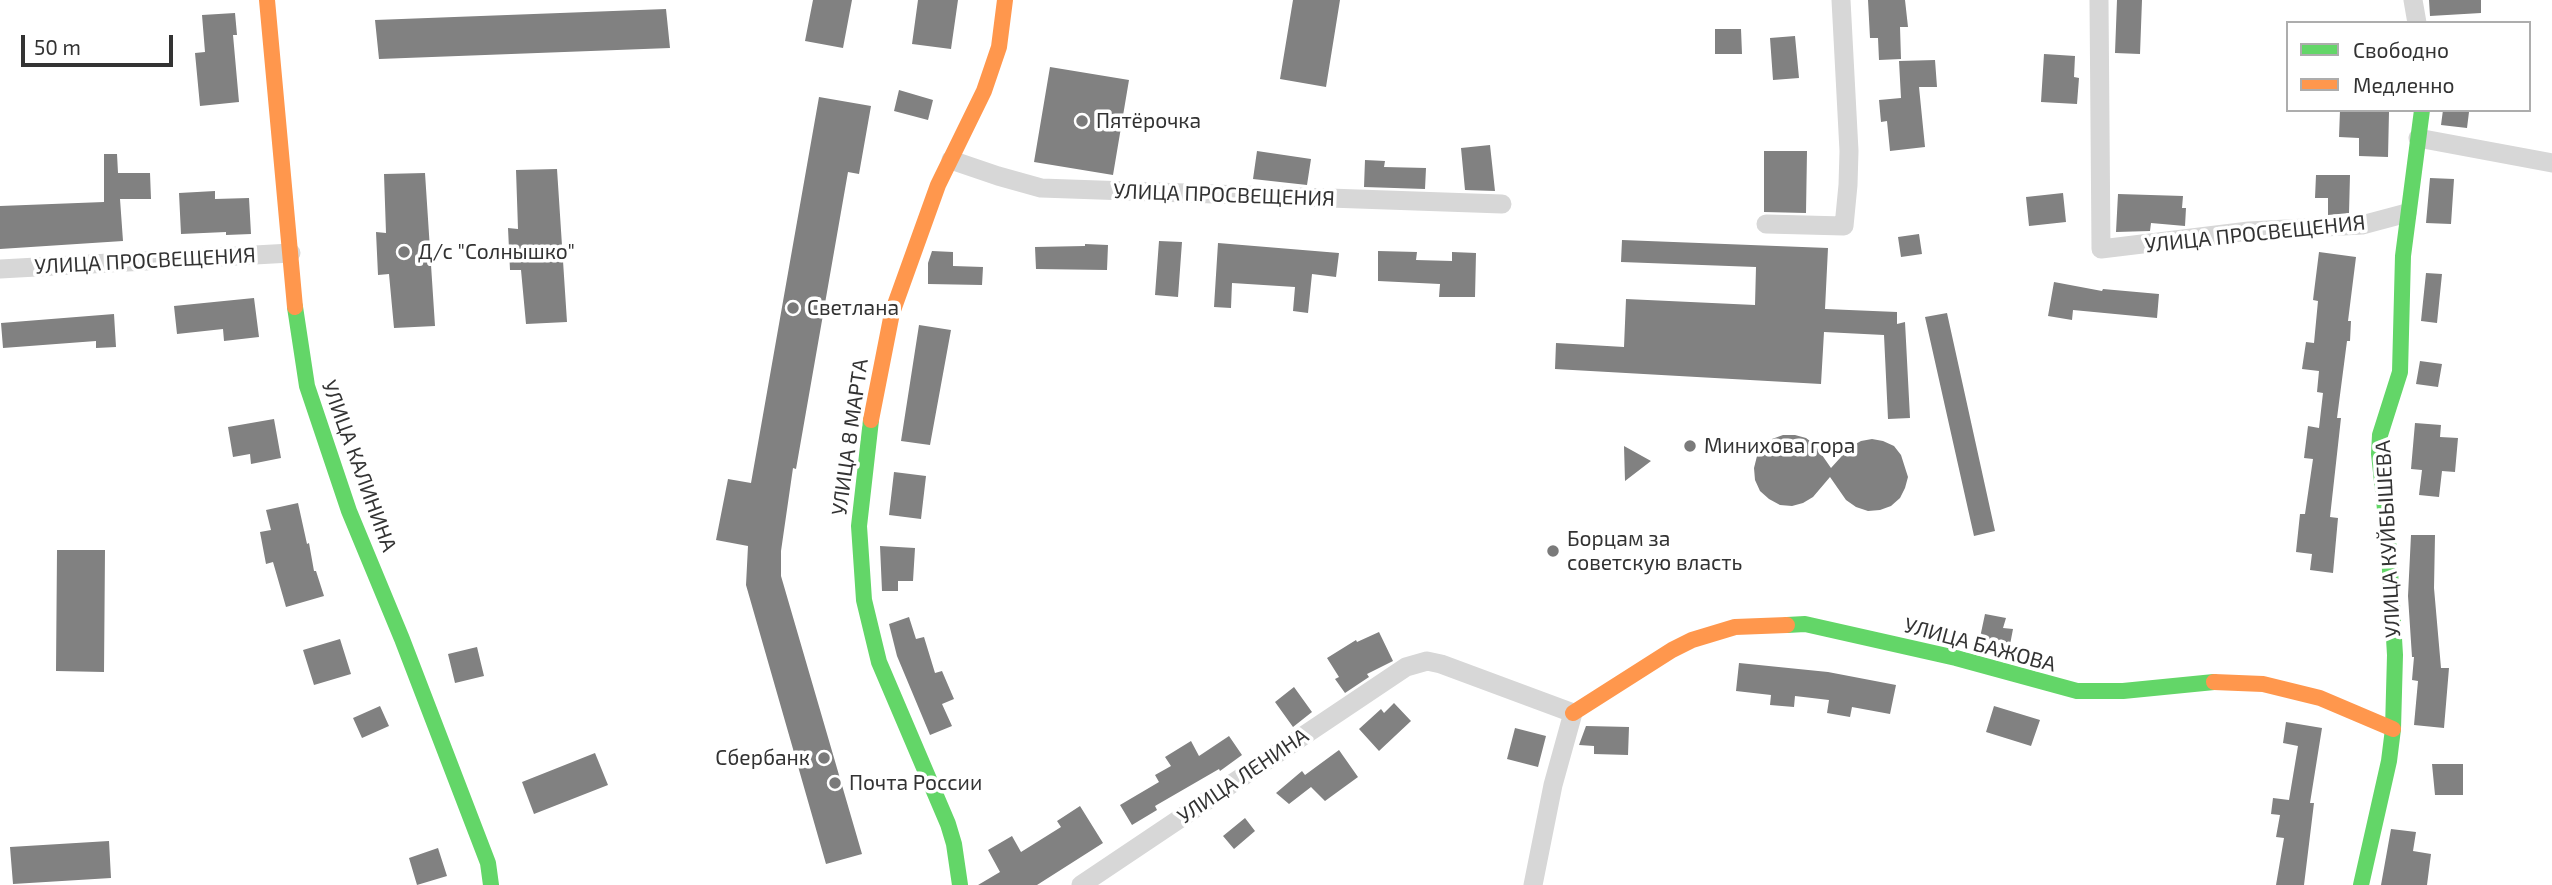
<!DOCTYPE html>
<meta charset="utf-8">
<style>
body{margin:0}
#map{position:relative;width:2552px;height:885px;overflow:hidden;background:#fff;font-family:"Exo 2",sans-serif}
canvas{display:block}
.legend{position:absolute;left:2286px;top:21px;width:245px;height:91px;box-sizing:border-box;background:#fff;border:2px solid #adadad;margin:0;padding:9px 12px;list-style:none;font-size:21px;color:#333}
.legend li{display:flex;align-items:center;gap:14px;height:35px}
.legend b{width:35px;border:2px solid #adadad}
.scale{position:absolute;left:21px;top:35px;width:152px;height:32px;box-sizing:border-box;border:4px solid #333;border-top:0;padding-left:9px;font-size:21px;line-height:24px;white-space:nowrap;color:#333;-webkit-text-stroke:5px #fff;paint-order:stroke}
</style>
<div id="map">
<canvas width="2552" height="885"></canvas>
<ul class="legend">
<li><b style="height:9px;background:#63d668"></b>Свободно</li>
<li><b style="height:9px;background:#ff974d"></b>Медленно</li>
</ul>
<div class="scale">50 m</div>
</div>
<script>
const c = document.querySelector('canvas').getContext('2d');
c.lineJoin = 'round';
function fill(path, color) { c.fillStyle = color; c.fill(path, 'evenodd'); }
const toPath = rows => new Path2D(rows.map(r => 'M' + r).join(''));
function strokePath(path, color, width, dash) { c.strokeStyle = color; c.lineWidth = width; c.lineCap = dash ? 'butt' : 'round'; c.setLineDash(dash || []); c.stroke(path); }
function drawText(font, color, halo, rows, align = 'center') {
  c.font = font + ' "Exo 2",sans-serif'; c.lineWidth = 7; c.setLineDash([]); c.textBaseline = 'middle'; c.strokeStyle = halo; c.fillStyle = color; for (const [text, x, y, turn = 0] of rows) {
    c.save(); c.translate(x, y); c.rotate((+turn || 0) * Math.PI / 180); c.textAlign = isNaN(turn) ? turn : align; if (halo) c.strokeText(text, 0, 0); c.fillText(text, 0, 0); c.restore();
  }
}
fill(toPath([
 [813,0,852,0,843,48,805,41],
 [918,0,958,0,951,49,912,44],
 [1293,0,1340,0,1326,87,1280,79],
 [1868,0,1905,0,1908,27,1900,27,1901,59,1879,60,1878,38,1870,38],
 [2117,0,2142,0,2140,54,2115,53],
 [2429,0,2481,0,2481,13,2430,16],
 [666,9,670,48,379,59,375,20],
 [235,13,237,35,233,35,239,102,200,106,195,53,205,52,202,15],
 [1715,29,1741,29,1742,54,1715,54],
 [1795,36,1799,78,1773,80,1770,38],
 [2044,54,2075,56,2074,77,2079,78,2077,104,2041,102],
 [1935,60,1937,87,1919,87,1925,147,1890,151,1887,121,1881,122,1879,100,1901,98,1899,61],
 [1050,67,1129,80,1113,175,1034,162],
 [899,90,933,100,928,120,894,111],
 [819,97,871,106,859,174,848,172,796,469,793,468,781,551,781,576,862,854,826,864,746,585,748,546,716,540,728,479,751,483],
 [2340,110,2389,112,2388,157,2359,156,2359,138,2339,137],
 [2443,110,2469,112,2467,128,2441,125],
 [1490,145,1495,191,1465,190,1461,148],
 [1257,151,1311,159,1307,185,1253,179],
 [1764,151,1807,151,1806,213,1764,212],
 [104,154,117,154,118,173,150,173,151,199,120,199,123,241,0,249,0,206,104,202],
 [1365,160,1385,161,1384,167,1426,168,1425,189,1364,187],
 [557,169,567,322,526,324,521,270,510,270,508,228,518,229,516,170],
 [425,173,435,326,394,328,389,274,378,275,376,232,386,233,384,174],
 [2316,175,2350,175,2349,213,2328,215,2328,198,2315,198],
 [2430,178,2454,179,2451,224,2426,223],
 [215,191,215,199,249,198,251,234,226,235,226,232,181,234,179,193],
 [2063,193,2066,222,2029,226,2026,197],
 [2118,194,2183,196,2182,208,2186,208,2185,226,2151,223,2150,231,2116,232],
 [1919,234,1922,254,1901,257,1898,237],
 [1622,240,1828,248,1825,309,1897,312,1897,324,1905,322,1910,418,1888,419,1884,335,1824,332,1821,384,1555,369,1556,343,1624,347,1626,299,1755,305,1756,267,1621,262],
 [1159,241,1182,242,1178,297,1155,295],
 [1218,243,1339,253,1336,277,1312,274,1308,313,1293,311,1295,287,1232,283,1231,308,1214,307],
 [1085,244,1108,245,1107,270,1036,269,1035,247,1085,246],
 [932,251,953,252,953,266,983,267,982,285,928,284,928,263],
 [1378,251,1417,252,1416,260,1452,261,1452,252,1476,253,1475,297,1439,297,1440,284,1378,281],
 [2319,252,2356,257,2348,321,2351,321,2350,341,2347,341,2337,418,2341,418,2330,517,2338,518,2333,573,2310,570,2312,554,2296,552,2300,514,2305,514,2313,459,2304,458,2308,426,2319,428,2323,393,2317,392,2319,371,2302,369,2306,342,2314,343,2318,301,2313,300],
 [2426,273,2442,274,2437,323,2421,321],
 [2054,282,2102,291,2103,289,2159,294,2157,318,2073,310,2072,320,2048,316],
 [254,298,259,337,224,341,223,329,177,334,174,306],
 [1947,313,1995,531,1974,536,1925,317],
 [114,314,116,347,96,348,96,341,3,348,1,323],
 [919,325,951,330,930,445,901,441],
 [2420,361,2442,364,2438,387,2416,384],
 [274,419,281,458,251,464,250,454,233,457,228,427],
 [2415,423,2441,425,2440,437,2458,438,2455,472,2442,471,2439,497,2419,495,2422,470,2411,469],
 [1783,435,1795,435,1806,438,1815,445,1831,468,1850,447,1861,441,1872,439,1883,441,1894,446,1901,455,1908,477,1905,488,1900,498,1891,506,1880,510,1868,511,1856,507,1846,500,1830,477,1813,497,1803,503,1792,506,1780,505,1769,499,1760,491,1755,480,1754,468,1757,456,1763,446,1772,439],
 [1624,446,1651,461,1625,481],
 [894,472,926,476,921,519,889,515],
 [298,503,307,544,309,543,314,571,316,571,324,596,286,607,273,562,266,564,260,532,271,530,266,510],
 [2411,535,2435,535,2434,588,2441,668,2449,668,2444,728,2414,725,2418,681,2412,680,2414,657,2412,657,2408,596],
 [880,546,915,548,913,581,898,581,898,591,882,591],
 [57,550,105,550,104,672,56,671],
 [1985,614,2006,618,2003,628,2013,629,2008,655,1978,647],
 [909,617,916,639,924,637,935,673,942,671,954,699,942,704,952,726,930,735,897,656,889,624],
 [1379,632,1393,661,1367,674,1369,677,1345,693,1335,679,1339,677,1327,658,1356,640,1357,642],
 [340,639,351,674,314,685,303,650],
 [477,647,484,676,455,683,448,654],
 [1739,663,1828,672,1896,685,1890,714,1852,707,1850,717,1827,713,1829,700,1795,696,1794,707,1770,705,1771,695,1736,691],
 [1294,687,1312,712,1293,727,1275,702],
 [1394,703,1411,721,1379,751,1359,729,1381,709,1384,713],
 [380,706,389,726,362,738,353,718],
 [1994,706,2040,720,2031,746,1986,732],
 [2286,722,2322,728,2310,803,2314,803,2304,885,2276,885,2284,838,2276,837,2280,815,2271,814,2273,798,2289,800,2298,746,2283,743],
 [1586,726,1629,727,1628,755,1594,754,1594,746,1579,745],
 [1515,728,1546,736,1538,767,1507,759],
 [1229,736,1242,755,1220,771,1219,769,1155,806,1157,810,1132,825,1120,805,1159,782,1155,775,1171,766,1165,757,1191,741,1199,756],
 [1339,750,1358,777,1325,801,1311,787,1289,804,1276,793,1302,771,1305,775],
 [595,753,608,785,534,814,522,782],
 [2432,764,2463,764,2463,795,2435,795],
 [1080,806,1103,843,1037,885,978,885,1000,872,988,850,1012,836,1021,852,1061,827,1057,821],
 [1245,818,1255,831,1234,849,1223,836],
 [2391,829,2416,832,2413,851,2431,854,2427,885,2381,885],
 [109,841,111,878,13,884,10,847],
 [438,848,447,876,417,885,409,858]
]), '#818181');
strokePath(toPath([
 [2099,0,2101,249,2249,231,2362,225,2407,213],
 [2413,0,2417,23],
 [2418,138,2552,163],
 [951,160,998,176,1041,188,1502,204],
 [1766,224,1844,226,1848,185,1849,151,1841,0],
 [0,269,291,253],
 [1081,885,1406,667,1427,661,1441,664,1573,713,1553,785,1533,885]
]), '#d7d7d7', 19);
strokePath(toPath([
 [295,307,307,386,349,511,402,639,488,863,491,885],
 [871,420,859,526,864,600,879,662,948,824,954,844,960,885],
 [1787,625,1805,624,1956,658,2077,691,2123,691,2214,682],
 [2361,885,2389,761,2393,729,2395,655,2388,537,2379,454,2380,435,2400,372,2403,256,2422,110]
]), '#63d668', 16);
strokePath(toPath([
 [267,0,295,307],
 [871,420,892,313,938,185,984,91,999,47,1005,0],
 [2214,682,2263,684,2320,698,2393,729],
 [1573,713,1672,650,1692,640,1735,627,1787,625]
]), '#ff974d', 16);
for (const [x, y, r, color] of [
 [1082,121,7,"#7a7a7a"],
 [404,252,7,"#7a7a7a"],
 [793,308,7,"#7a7a7a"],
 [1690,446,7,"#7a7a7a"],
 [1553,551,7,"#7a7a7a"],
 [824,758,7,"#7a7a7a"],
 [835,783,7,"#7a7a7a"]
]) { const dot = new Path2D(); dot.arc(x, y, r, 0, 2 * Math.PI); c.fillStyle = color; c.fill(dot); strokePath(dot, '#fff', 2.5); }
drawText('21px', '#333', '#fff', [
 ["Пятёрочка",1096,121],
 ["Д/с \"Солнышко\"",418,252],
 ["Светлана",807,308],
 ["Минихова гора",1704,446],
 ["Борцам за",1567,539],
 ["советскую власть",1567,563],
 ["Сбербанк",810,758,"right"],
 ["Почта России",849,783]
], 'left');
drawText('21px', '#333', '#fff', [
 ["УЛИЦА ПРОСВЕЩЕНИЯ",1224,195,2],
 ["УЛИЦА ПРОСВЕЩЕНИЯ",2255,234,-6],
 ["УЛИЦА ПРОСВЕЩЕНИЯ",145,261,-3],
 ["УЛИЦА 8 МАРТА",850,437,-82],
 ["УЛИЦА КАЛИНИНА",359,466,70],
 ["УЛИЦА КУЙБЫШЕВА",2388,539,-93],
 ["УЛИЦА БАЖОВА",1980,645,15],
 ["УЛИЦА ЛЕНИНА",1243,776,-34]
]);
</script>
